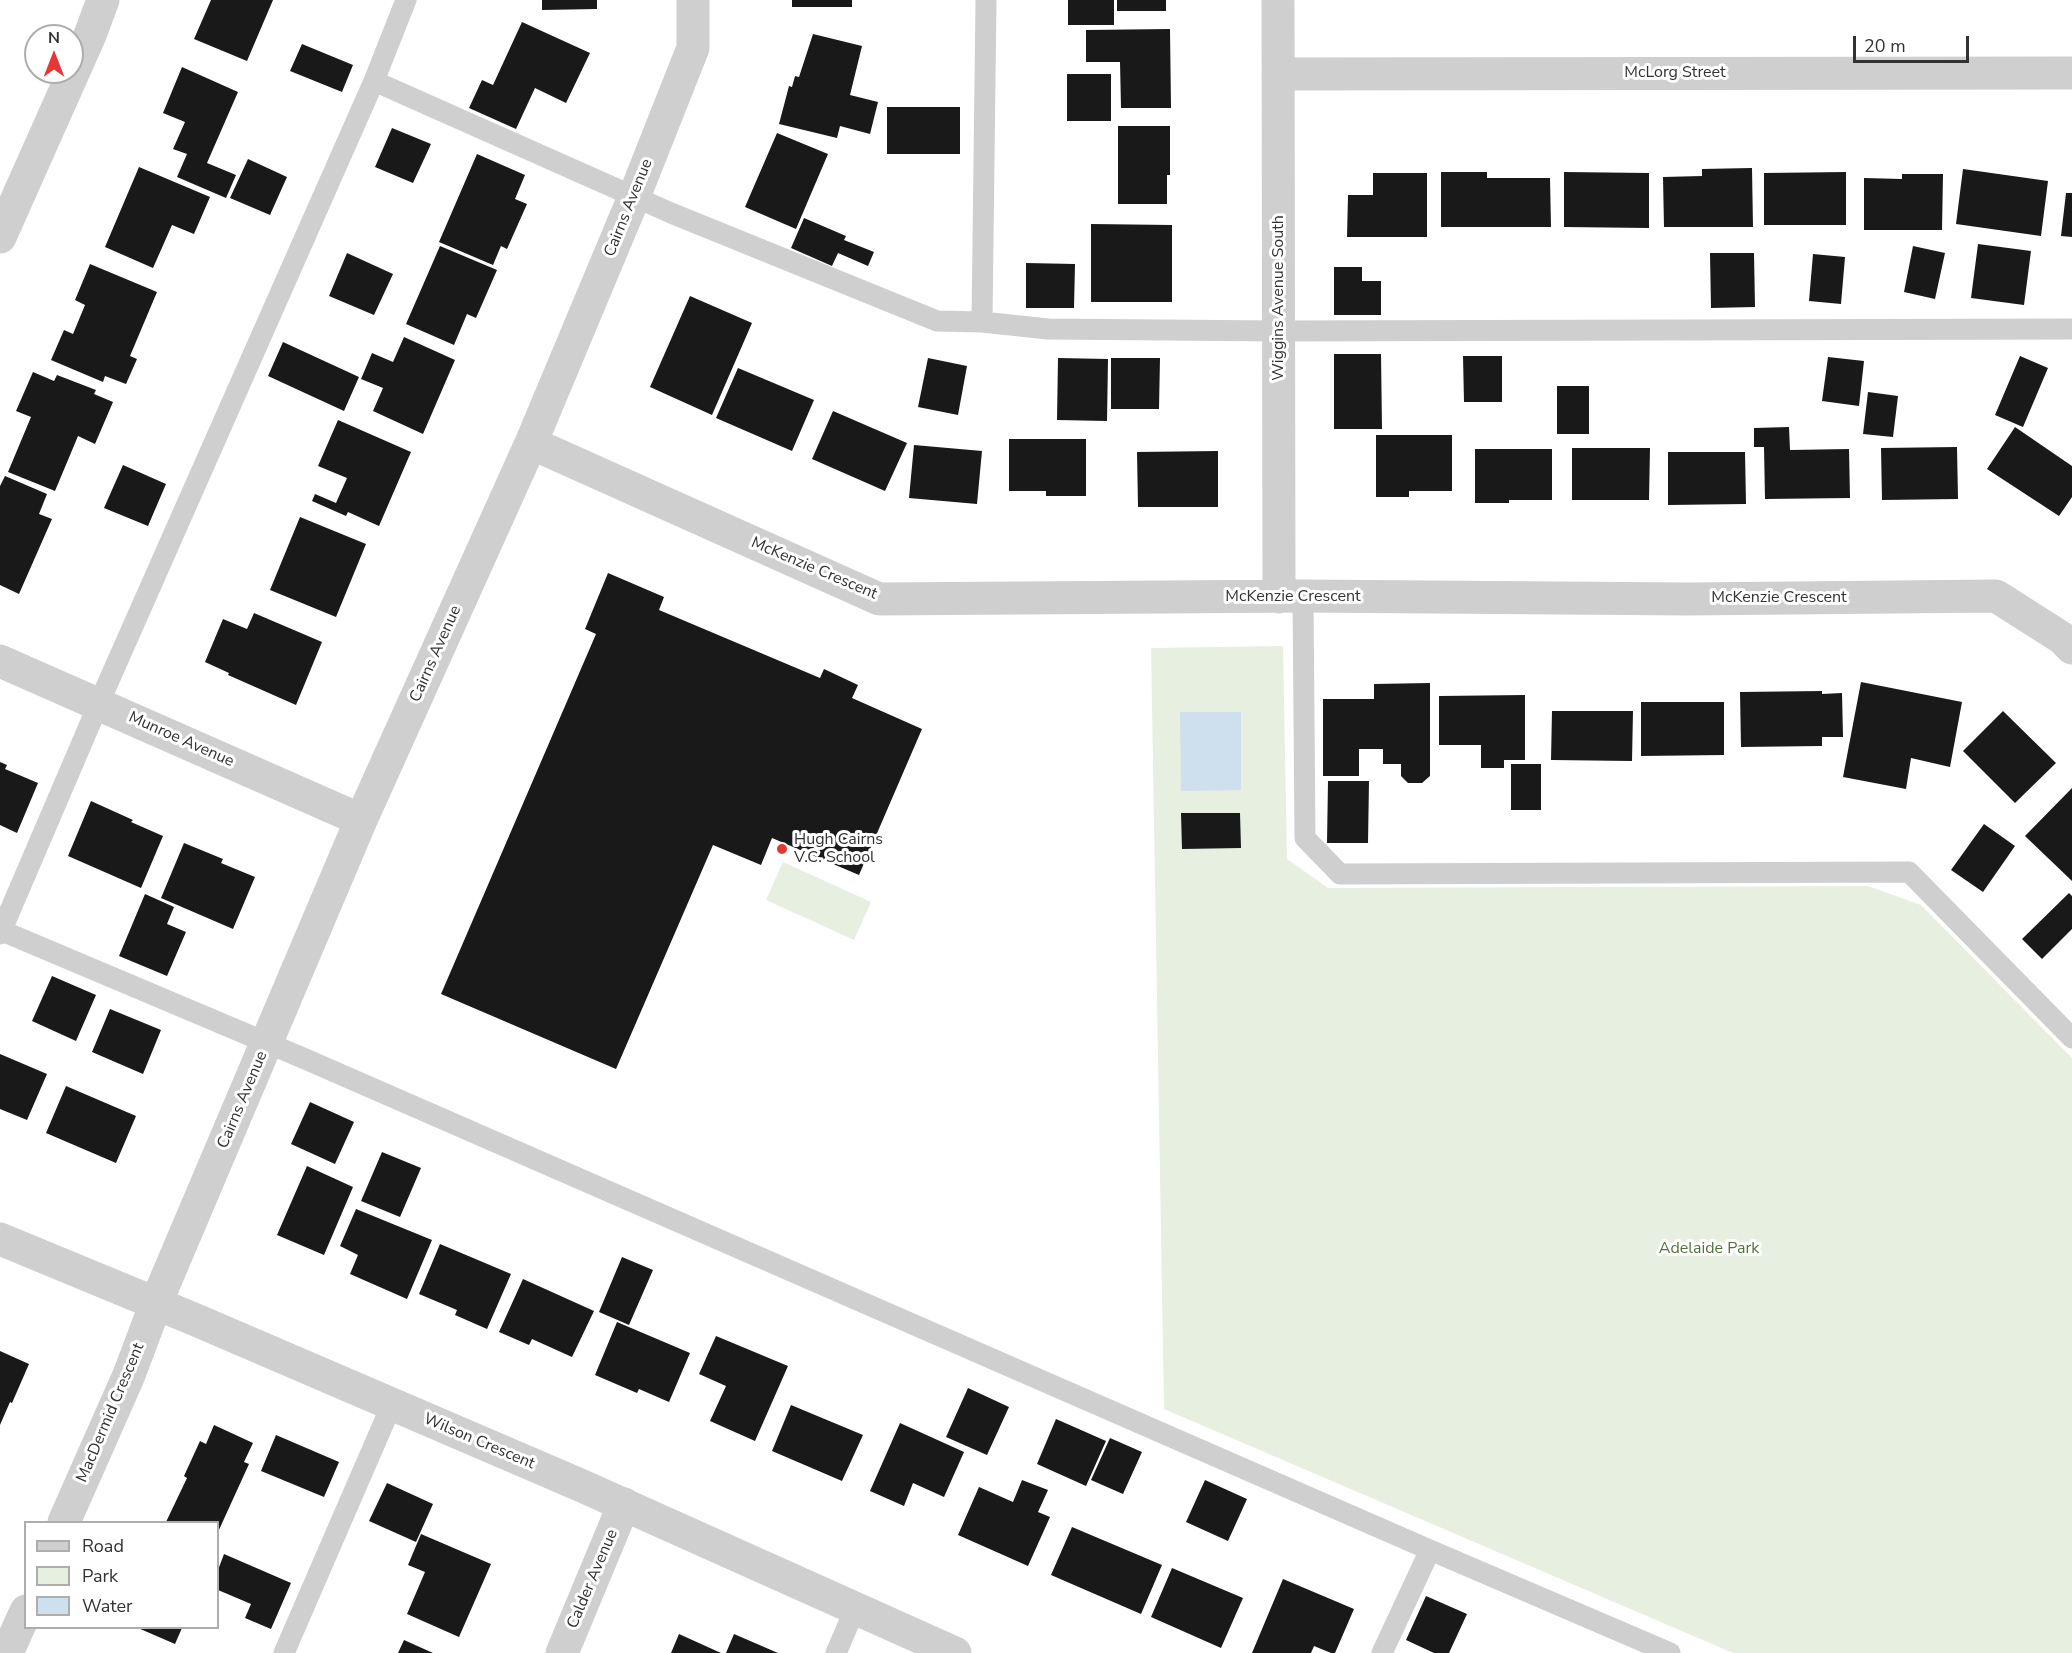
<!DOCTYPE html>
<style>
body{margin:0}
#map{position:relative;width:2072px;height:1653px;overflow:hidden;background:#fff;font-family:"Nunito Sans",sans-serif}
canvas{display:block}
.legend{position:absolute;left:24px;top:1521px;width:195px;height:108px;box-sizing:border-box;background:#fff;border:2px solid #adadad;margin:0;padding:8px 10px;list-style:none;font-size:18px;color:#323232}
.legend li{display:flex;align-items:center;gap:12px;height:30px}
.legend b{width:30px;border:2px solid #adadad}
.north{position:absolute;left:24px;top:24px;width:60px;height:60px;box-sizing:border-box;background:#fff;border:2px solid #adadad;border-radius:50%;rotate:0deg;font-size:16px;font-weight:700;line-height:24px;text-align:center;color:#323232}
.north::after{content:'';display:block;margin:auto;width:21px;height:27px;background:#e83636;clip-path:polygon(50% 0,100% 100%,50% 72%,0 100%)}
.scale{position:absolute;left:1853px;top:36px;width:116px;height:27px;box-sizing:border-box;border:3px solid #323232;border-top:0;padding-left:8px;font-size:18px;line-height:21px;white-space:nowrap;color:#323232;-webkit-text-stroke:4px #fff;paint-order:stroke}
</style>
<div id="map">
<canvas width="2072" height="1653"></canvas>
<ul class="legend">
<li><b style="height:8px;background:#cfcfcf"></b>Road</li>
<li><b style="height:16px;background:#e7efe1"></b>Park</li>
<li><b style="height:16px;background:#cedfee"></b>Water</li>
</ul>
<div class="north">N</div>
<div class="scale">20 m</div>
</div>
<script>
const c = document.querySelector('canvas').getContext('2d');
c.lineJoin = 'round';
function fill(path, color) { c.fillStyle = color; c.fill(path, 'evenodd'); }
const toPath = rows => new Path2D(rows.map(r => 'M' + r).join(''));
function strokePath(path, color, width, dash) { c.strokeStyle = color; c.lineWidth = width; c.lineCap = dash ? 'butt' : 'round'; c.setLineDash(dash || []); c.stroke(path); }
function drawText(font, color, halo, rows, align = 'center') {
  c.font = font + ' "Nunito Sans",sans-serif'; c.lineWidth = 6; c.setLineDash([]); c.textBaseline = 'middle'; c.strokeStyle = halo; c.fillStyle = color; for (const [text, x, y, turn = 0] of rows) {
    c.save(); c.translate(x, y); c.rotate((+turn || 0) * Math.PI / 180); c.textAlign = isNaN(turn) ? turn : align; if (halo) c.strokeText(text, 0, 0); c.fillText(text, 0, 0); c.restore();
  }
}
fill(toPath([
 [1283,646,1287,859,1328,888,1868,886,1921,905,2072,1058,2072,1653,1733,1653,1164,1409,1151,648],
 [783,862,871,902,854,940,766,900]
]), '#e7efe1');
fill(toPath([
 [1180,712,1241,712,1241,790,1181,791]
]), '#cedfee');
fill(toPath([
 [211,0,273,0,247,61,194,39],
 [542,0,597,0,597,9,542,10],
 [792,0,852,0,852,7,792,7],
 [1068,0,1114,0,1114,25,1068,25],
 [1117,0,1166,0,1166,11,1117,11],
 [522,22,590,53,566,103,535,88,516,129,469,108,482,80,493,85],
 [1170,29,1171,108,1121,108,1120,62,1086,62,1086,30],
 [813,34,862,46,850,95,878,102,870,134,840,126,837,138,779,124,789,86,792,87,795,76,799,77],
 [302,44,353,65,342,92,290,71],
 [182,67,238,92,207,163,236,175,226,198,177,177,187,154,173,149,185,122,163,113],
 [1067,74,1111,74,1111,121,1067,121],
 [887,107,960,107,960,154,887,154],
 [1118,126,1170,126,1170,175,1167,175,1167,204,1118,204],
 [392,128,431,144,413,183,375,167],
 [777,133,828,154,796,229,745,207],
 [477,154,525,175,515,199,527,204,507,249,501,246,493,265,439,242],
 [248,159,287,177,270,215,230,198],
 [139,167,210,197,194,234,172,225,153,268,105,247],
 [1752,168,1753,227,1664,227,1663,177,1702,176,1702,169],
 [1963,169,2048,181,2041,236,1956,224],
 [1441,172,1487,172,1487,178,1550,178,1551,227,1441,227],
 [1564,172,1649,173,1649,228,1564,227],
 [1846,172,1846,225,1764,225,1764,173],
 [1373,173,1427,173,1427,237,1347,237,1348,195,1373,195],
 [1902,174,1943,174,1942,230,1864,230,1864,178,1902,179],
 [2066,193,2072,193,2072,237,2061,236],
 [804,218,846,236,844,240,874,252,868,266,838,253,832,266,791,248],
 [1091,224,1172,225,1172,302,1091,302],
 [1978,244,2031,251,2024,305,1971,298],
 [440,246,497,270,476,318,467,314,454,345,406,324],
 [1913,246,1945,253,1935,299,1904,292],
 [347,253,393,274,374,315,329,296],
 [1710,253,1754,253,1755,307,1711,308],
 [1813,254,1845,257,1841,304,1809,301],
 [1026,263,1075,264,1074,308,1026,308],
 [90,264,157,292,130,356,137,359,126,384,105,376,103,382,51,360,64,330,73,334,85,305,75,300],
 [1334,267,1362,267,1362,281,1381,281,1381,315,1334,315],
 [690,296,752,323,712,415,650,387],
 [404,337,455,360,423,434,373,411,383,388,361,379,372,353,393,362],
 [283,342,359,377,344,411,268,376],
 [1334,354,1381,354,1382,429,1334,429],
 [1463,356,1502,356,1502,402,1464,402],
 [2020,356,2048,368,2023,427,1995,415],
 [1828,357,1864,361,1859,406,1822,401],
 [928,358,967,366,958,415,918,407],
 [1058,358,1108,359,1107,421,1057,420],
 [1111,358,1160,358,1159,409,1111,409],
 [738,368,814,400,792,451,716,418],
 [33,372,54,381,57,375,96,390,94,394,113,402,95,444,78,436,55,491,8,472,31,417,16,411],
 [1557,386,1589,386,1589,434,1557,434],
 [1868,392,1898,396,1893,437,1863,434],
 [833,411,907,443,885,491,812,459],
 [338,420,411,452,379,526,348,512,346,516,312,501,315,494,336,503,347,478,318,466],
 [1789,427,1790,450,1849,449,1850,498,1765,499,1764,447,1754,447,1754,428],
 [2015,427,2072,466,2072,497,2059,516,1987,469],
 [1376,435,1452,435,1452,491,1409,491,1409,497,1376,497],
 [1009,439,1086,439,1086,496,1046,496,1046,491,1009,491],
 [914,445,982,451,977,504,909,498],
 [1957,447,1958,499,1882,500,1881,448],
 [1572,448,1650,448,1649,500,1572,500],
 [1475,449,1552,449,1552,500,1509,500,1509,503,1475,503],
 [1218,451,1218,507,1138,507,1137,452],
 [1668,452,1745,452,1746,504,1668,505],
 [123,465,166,484,148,526,104,508],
 [5,476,47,494,39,514,52,519,19,594,0,585,0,486],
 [300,517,366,544,336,617,270,590],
 [608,573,664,597,659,610,820,678,824,669,858,685,852,698,922,729,859,875,772,838,761,865,713,845,616,1069,441,994,596,634,585,629],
 [254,613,322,642,296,705,228,675,229,673,205,662,223,619,247,629],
 [1861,682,1962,702,1950,767,1911,758,1906,789,1843,777],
 [1430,683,1430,776,1422,783,1408,783,1401,776,1401,764,1383,764,1383,749,1359,749,1359,776,1323,776,1323,699,1374,699,1374,684],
 [1822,691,1822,694,1842,693,1843,737,1822,737,1822,746,1741,747,1740,692],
 [1525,695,1525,760,1504,760,1504,768,1481,768,1481,745,1439,745,1439,696],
 [1641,702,1724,702,1724,755,1641,756],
 [1552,711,1633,711,1632,761,1551,760],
 [2003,711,2056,763,2015,803,1963,751],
 [0,762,7,765,5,769,38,783,17,833,0,825],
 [1511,764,1541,764,1541,810,1511,810],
 [1328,781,1369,781,1368,843,1327,843],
 [2072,788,2072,881,2025,836],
 [91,801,133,820,131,822,163,836,141,888,68,856],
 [1181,813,1240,813,1241,848,1182,849],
 [1984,824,2015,846,1983,892,1951,870],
 [184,843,223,859,221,863,255,877,233,929,161,898],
 [2069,893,2072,896,2072,929,2042,959,2022,939],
 [145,894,174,907,167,924,186,932,167,976,119,956],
 [52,976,96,995,76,1041,32,1021],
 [110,1009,161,1030,143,1074,92,1052],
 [0,1054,47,1074,27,1120,0,1109],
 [66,1086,136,1116,116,1163,46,1133],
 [310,1102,354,1122,335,1164,291,1144],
 [382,1152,421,1168,400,1217,361,1201],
 [307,1166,353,1187,324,1255,277,1235],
 [356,1209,432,1240,407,1299,350,1274,358,1255,340,1246],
 [440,1244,511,1274,487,1329,455,1315,457,1310,419,1294],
 [622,1257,653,1270,629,1325,599,1312],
 [523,1279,594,1311,572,1357,532,1339,529,1345,499,1332],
 [617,1322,690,1353,669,1402,639,1389,637,1393,595,1375],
 [716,1336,788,1366,755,1441,710,1421,726,1386,699,1374],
 [0,1351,29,1364,12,1403,10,1402,0,1425],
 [968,1388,1009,1407,987,1455,946,1437],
 [791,1405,863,1435,842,1481,772,1451],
 [1056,1419,1106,1441,1086,1486,1037,1464],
 [900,1423,964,1452,944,1497,913,1483,904,1506,870,1491],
 [214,1425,253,1443,244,1462,249,1464,218,1532,218,1522,166,1522,187,1478,184,1476,200,1441,206,1444],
 [276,1435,339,1462,324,1497,261,1471],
 [1110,1438,1142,1452,1123,1494,1091,1480],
 [1022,1480,1048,1490,1038,1512,1050,1517,1028,1566,958,1535,979,1487,1013,1502],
 [1205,1480,1247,1499,1228,1541,1186,1522],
 [387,1483,433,1504,416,1542,369,1521],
 [1072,1527,1162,1565,1141,1614,1051,1575],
 [421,1534,491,1564,459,1637,407,1614,425,1572,408,1565],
 [224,1554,291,1583,271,1629,245,1618,251,1604,218,1590,218,1570],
 [1172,1568,1243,1598,1221,1648,1151,1617],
 [1283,1579,1354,1609,1335,1653,1331,1653,1314,1646,1311,1653,1252,1653],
 [1426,1596,1467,1614,1449,1653,1434,1653,1406,1640],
 [138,1628,182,1628,175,1644],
 [679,1634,721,1653,671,1653],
 [734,1634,778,1653,726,1653],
 [404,1640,433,1653,398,1653]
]), '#191919');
strokePath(toPath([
 [374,81,671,213,937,321,982,322,1048,329,1279,331,2072,329],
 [982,322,986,0],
 [1303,596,1305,838,1340,874,1909,872,2072,1038],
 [0,930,303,1058,1430,1550,1670,1653],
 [0,934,99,703,374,81,406,0],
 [284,1653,392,1404],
 [836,1653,855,1609],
 [1382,1653,1430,1550]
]), '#cfcfcf', 21);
strokePath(toPath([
 [1278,0,1279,597],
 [1278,74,2072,73],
 [0,237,90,35,103,0],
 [531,443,879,599,1303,596,1688,599,1996,596,2062,638,2072,648],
 [0,661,361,820],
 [64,1522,129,1375,156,1303,361,820,531,443,634,197,693,48,693,0],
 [7,1653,26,1611],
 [562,1653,624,1504]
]), '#cfcfcf', 33);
strokePath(toPath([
 [0,1239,196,1320,580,1485,955,1653]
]), '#cfcfcf', 33);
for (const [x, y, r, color] of [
 [782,849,6,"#e83636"]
]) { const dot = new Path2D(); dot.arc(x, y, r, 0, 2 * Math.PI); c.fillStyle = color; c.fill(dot); strokePath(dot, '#fff', 2); }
drawText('16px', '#323232', '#fff', [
 ["McLorg Street",1675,73],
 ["Cairns Avenue",629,208,-68],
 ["Wiggins Avenue South",1279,298,-90],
 ["McKenzie Crescent",814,569,23],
 ["McKenzie Crescent",1293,597],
 ["McKenzie Crescent",1779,598],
 ["Cairns Avenue",436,654,-66],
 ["Munroe Avenue",181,740,24],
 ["Cairns Avenue",243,1100,-67],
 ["MacDermid Crescent",111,1413,-67],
 ["Wilson Crescent",479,1442,23],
 ["Calder Avenue",593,1579,-67]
]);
drawText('16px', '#323232', '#fff', [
 ["Hugh Cairns",794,840],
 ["V.C. School",794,858]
], 'left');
drawText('16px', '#52703e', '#fff', [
 ["Adelaide Park",1709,1249]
]);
</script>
